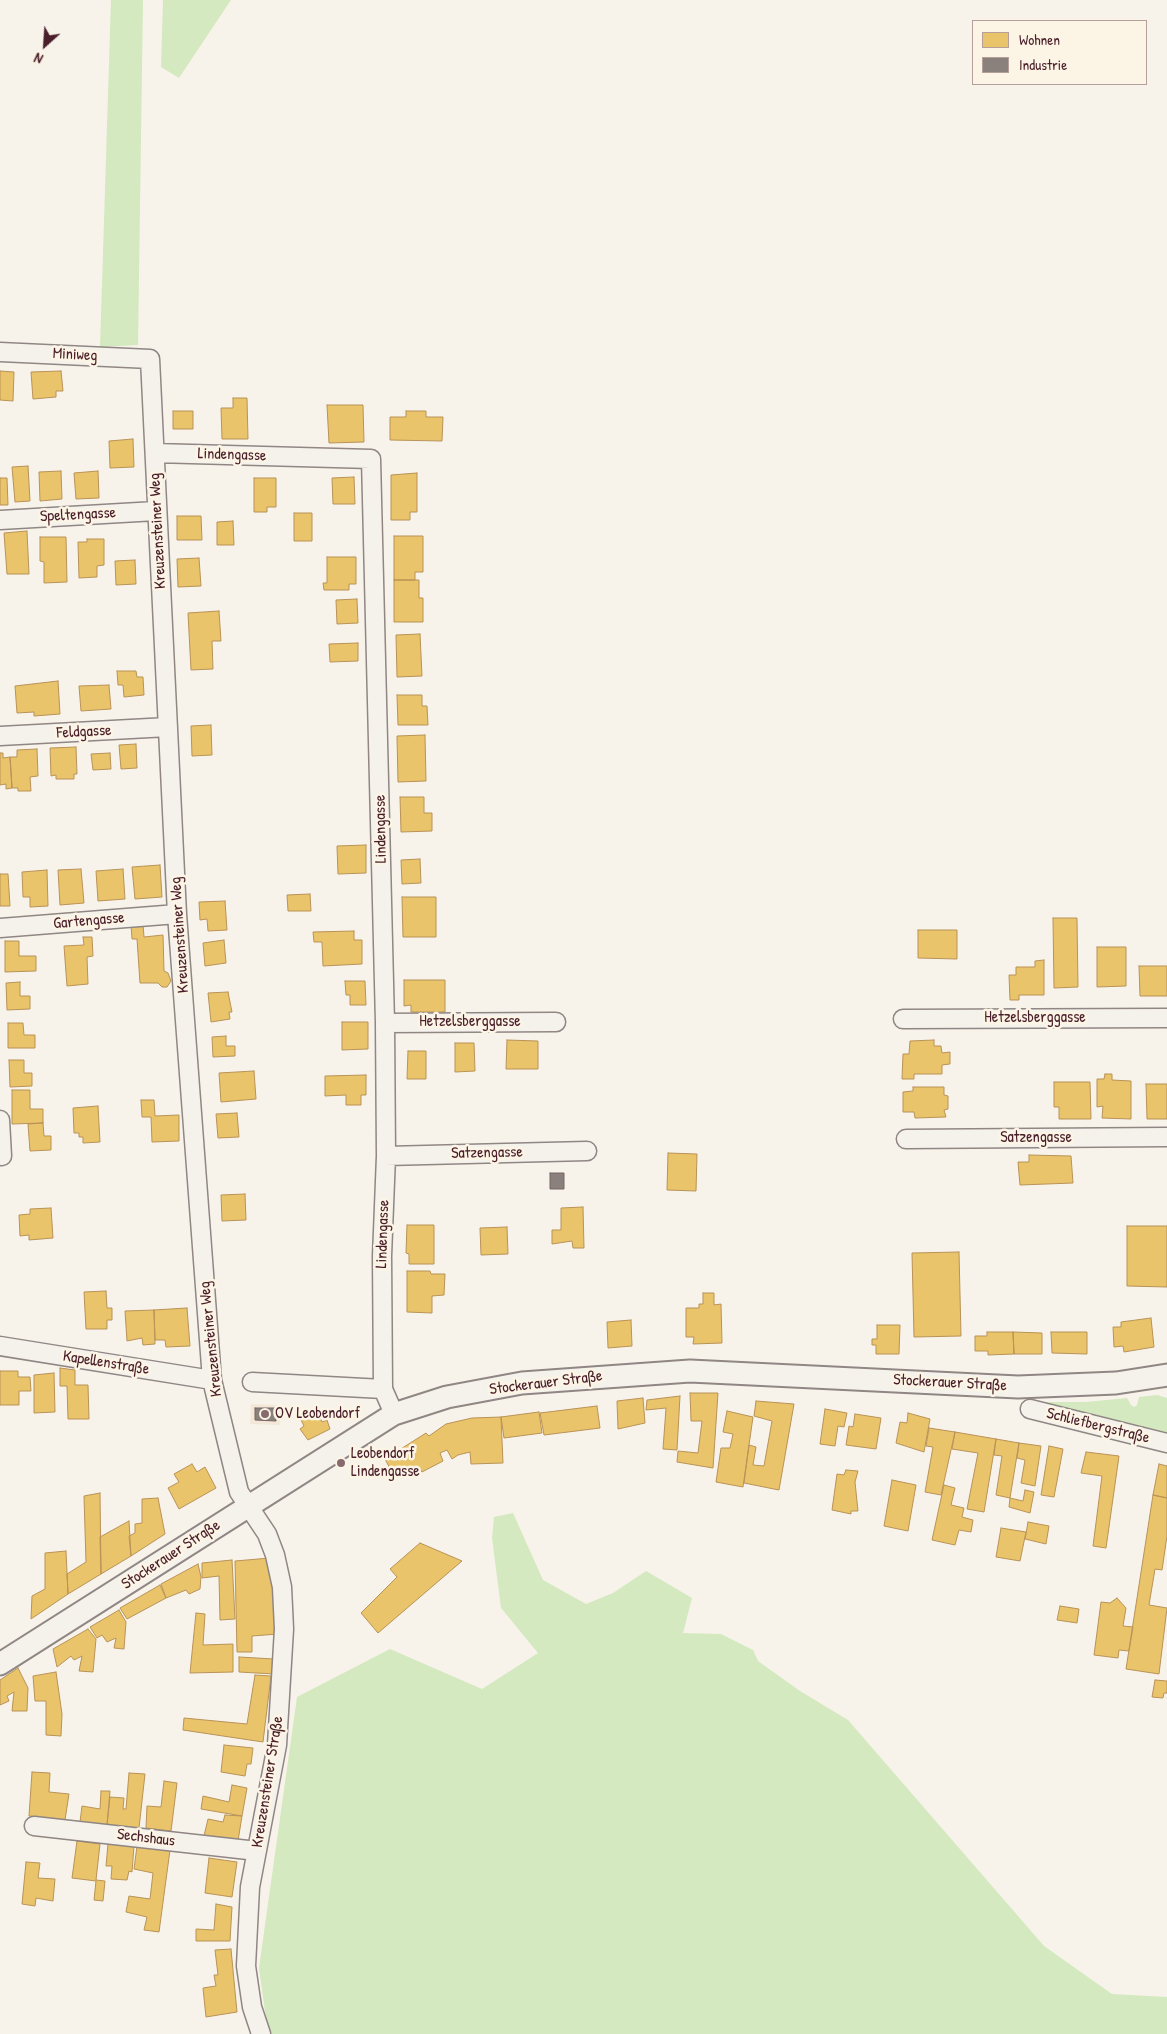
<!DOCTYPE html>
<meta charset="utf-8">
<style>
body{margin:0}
#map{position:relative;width:1167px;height:2034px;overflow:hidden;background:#f7f3ea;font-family:"Patrick Hand",sans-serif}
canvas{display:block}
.legend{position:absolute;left:972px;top:20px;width:175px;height:65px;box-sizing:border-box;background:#fcf5e5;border:1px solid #b59f9b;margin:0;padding:6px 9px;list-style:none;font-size:15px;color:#4a1f2b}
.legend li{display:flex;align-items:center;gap:10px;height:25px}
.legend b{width:25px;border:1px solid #b59f9b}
.north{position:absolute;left:20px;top:20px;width:50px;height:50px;-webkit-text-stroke:4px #fcf5e5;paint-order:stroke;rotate:206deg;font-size:14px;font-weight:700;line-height:20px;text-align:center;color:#4a1f2b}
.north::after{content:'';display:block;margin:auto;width:18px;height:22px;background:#4a1f2b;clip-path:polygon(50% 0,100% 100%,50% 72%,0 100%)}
</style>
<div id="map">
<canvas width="1167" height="2034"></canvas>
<ul class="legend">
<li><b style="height:14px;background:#e9c46a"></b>Wohnen</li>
<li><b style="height:14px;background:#8a817c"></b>Industrie</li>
</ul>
<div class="north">N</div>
</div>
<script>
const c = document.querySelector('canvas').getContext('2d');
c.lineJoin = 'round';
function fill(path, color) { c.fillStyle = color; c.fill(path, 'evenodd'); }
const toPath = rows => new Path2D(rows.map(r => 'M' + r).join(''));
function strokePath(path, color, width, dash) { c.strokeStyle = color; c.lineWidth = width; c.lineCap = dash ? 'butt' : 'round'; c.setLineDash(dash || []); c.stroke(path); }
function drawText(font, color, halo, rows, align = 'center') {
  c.font = font + ' "Patrick Hand",sans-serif'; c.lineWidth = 5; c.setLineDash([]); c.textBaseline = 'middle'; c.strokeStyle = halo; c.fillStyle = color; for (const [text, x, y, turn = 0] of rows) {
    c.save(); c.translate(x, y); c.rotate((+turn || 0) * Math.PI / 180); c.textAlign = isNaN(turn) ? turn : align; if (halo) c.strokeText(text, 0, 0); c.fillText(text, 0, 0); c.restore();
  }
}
fill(toPath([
 [251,1404,281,1405,280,1425,250,1424]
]), '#f3e8d7');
fill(toPath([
 [111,0,143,0,138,345,100,347],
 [163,0,231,0,179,78,161,67],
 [1157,1395,1167,1398,1167,1435,1038,1402,1086,1402,1127,1398,1131,1405,1134,1407,1137,1405,1139,1397],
 [513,1513,543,1580,586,1604,613,1593,646,1571,692,1598,683,1633,721,1634,753,1650,758,1661,800,1691,848,1720,1044,1946,1112,1994,1167,1997,1167,2034,268,2034,259,1968,297,1697,390,1649,482,1689,538,1653,501,1608,492,1538,494,1517]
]), '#d4e9bf');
const homes = toPath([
 [0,371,14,372,13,401,0,400,0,371],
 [61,371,63,391,56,391,56,397,33,399,31,372,61,371],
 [233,398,247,398,248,439,222,439,221,408,233,408,233,398],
 [327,405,363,405,364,442,329,443,327,405],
 [173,411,193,411,193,429,173,429,173,411],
 [406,411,426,411,426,417,443,417,442,441,390,440,390,417,406,417,406,411],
 [133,439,134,467,110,468,109,441,133,439],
 [28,466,30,501,15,502,12,467,28,466],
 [61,471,62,499,40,501,39,472,61,471],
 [98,471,99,498,76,499,74,473,98,471],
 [417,473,417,512,410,512,410,520,391,520,391,475,417,473],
 [354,477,355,504,333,504,332,478,354,477],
 [0,478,7,478,8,505,0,505,0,478],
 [254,478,276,478,276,507,267,507,267,512,254,512,254,478],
 [294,513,312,513,312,541,294,541,294,513],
 [177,516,201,516,202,540,177,540,177,516],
 [233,521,234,545,217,545,217,522,233,521],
 [27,531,29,574,7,574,4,533,27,531],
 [394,536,423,536,423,572,415,572,415,580,394,580,394,536],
 [40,537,66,537,67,582,44,583,44,562,40,561,40,537],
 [87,539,104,539,104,565,97,566,97,577,79,578,78,542,87,542,87,539],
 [327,557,356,557,356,584,349,584,349,590,324,590,323,583,327,583,327,557],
 [199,558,201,586,178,587,177,559,199,558],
 [135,560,136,584,116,585,115,561,135,560],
 [394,580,419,580,419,598,423,598,423,622,394,622,394,580],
 [357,599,358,623,337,624,336,600,357,599],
 [219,611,221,641,212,641,213,669,191,670,188,613,219,611],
 [420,634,422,676,397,677,396,635,420,634],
 [358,643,358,661,330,662,329,644,358,643],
 [117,671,136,671,137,677,143,677,144,695,124,697,123,685,118,685,117,671],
 [58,681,60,714,34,716,34,712,17,713,15,686,58,681],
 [109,685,111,709,81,711,79,686,109,685],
 [397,695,422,695,422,706,427,706,428,725,398,725,397,695],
 [211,725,212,755,192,756,191,726,211,725],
 [425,735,426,781,398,782,397,736,425,735],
 [136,744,137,768,121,769,119,745,136,744],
 [76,747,77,774,74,774,74,779,56,779,56,775,51,776,50,748,76,747],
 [37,749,38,776,30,777,31,791,18,791,18,788,12,788,10,757,17,757,17,750,37,749],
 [0,753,3,753,3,758,10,757,12,788,6,789,6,784,0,785,0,753],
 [110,753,111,769,93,770,91,754,110,753],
 [400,797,424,797,424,813,432,813,432,831,401,832,400,797],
 [366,845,366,873,338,874,337,846,366,845],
 [420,859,421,883,402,884,401,860,420,859],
 [160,865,162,897,135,899,132,867,160,865],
 [81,869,84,903,60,905,58,870,81,869],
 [123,869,125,899,98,901,96,871,123,869],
 [47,870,48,906,30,907,30,897,23,897,22,872,47,870],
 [0,874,8,874,10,906,0,906,0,874],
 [310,894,311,911,288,911,287,895,310,894],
 [402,897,436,897,436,937,403,937,402,897],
 [225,901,227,930,208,931,207,919,200,920,199,902,225,901],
 [1053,918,1077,918,1078,987,1054,988,1053,918],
 [143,924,144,937,163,935,164,971,168,973,171,981,167,987,162,987,158,983,140,983,137,939,132,939,131,925,143,924],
 [918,930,957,930,957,959,918,958,918,930],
 [354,931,354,940,362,940,362,964,323,966,322,942,314,942,313,932,354,931],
 [83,937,92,937,93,956,87,957,88,984,67,986,64,946,84,945,83,937],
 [224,940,226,963,205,966,203,943,224,940],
 [5,941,19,941,19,956,36,956,36,971,5,972,5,941],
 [1097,947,1126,947,1126,986,1097,987,1097,947],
 [1044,960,1044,995,1019,995,1019,1000,1010,1000,1009,975,1016,975,1016,967,1035,967,1035,961,1044,960],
 [1139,966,1167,966,1167,996,1140,996,1139,966],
 [404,980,445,980,445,1012,411,1012,411,1005,404,1006,404,980],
 [345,981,365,981,366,1005,350,1005,350,995,346,995,345,981],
 [20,982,20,996,30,996,30,1009,7,1010,6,983,20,982],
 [228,992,232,1012,229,1012,230,1019,211,1022,208,993,228,992],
 [342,1022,368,1022,368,1049,342,1050,342,1022],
 [8,1023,23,1023,24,1035,35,1035,35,1048,8,1048,8,1023],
 [226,1036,226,1046,235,1046,235,1056,213,1057,212,1037,226,1036],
 [507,1040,538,1041,538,1069,506,1069,507,1040],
 [934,1040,934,1046,941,1046,942,1053,950,1052,950,1064,942,1065,942,1074,914,1074,914,1079,902,1079,903,1054,909,1054,910,1041,934,1040],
 [455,1043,474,1043,475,1071,455,1072,455,1043],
 [408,1051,426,1051,426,1079,407,1079,408,1051],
 [9,1060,24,1060,24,1073,32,1073,32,1086,10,1087,9,1060],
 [254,1071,256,1099,221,1102,219,1073,254,1071],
 [1105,1074,1112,1074,1112,1080,1131,1081,1131,1119,1102,1118,1103,1106,1097,1107,1097,1079,1104,1079,1105,1074],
 [366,1075,366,1095,361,1095,361,1105,346,1105,346,1095,325,1096,325,1076,366,1075],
 [1054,1082,1090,1082,1091,1119,1059,1119,1059,1107,1054,1107,1054,1082],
 [1146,1084,1167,1084,1167,1119,1147,1119,1146,1084],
 [913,1087,944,1087,944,1095,948,1096,948,1109,944,1110,946,1117,915,1118,914,1112,903,1112,903,1092,913,1091,913,1087],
 [12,1090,30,1090,30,1109,43,1109,43,1123,12,1124,12,1090],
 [141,1100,154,1100,155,1116,179,1115,179,1141,152,1142,151,1117,142,1117,141,1100],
 [98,1106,100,1142,83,1143,83,1137,79,1137,79,1133,74,1133,73,1108,98,1106],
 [237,1113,239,1137,218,1138,216,1114,237,1113],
 [43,1123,44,1136,51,1136,51,1150,30,1151,28,1124,43,1123],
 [668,1153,697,1154,696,1191,667,1190,668,1153],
 [1029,1155,1071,1156,1073,1183,1020,1185,1018,1162,1029,1162,1029,1155],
 [245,1194,246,1220,222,1221,221,1195,245,1194],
 [583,1207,584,1248,573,1248,572,1241,552,1244,552,1230,561,1230,561,1208,583,1207],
 [51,1208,53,1238,29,1240,29,1235,20,1236,19,1215,30,1214,30,1209,51,1208],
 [407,1225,434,1225,434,1264,409,1264,409,1254,406,1253,407,1225],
 [1127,1226,1167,1226,1167,1287,1127,1286,1127,1226],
 [507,1227,508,1254,481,1255,480,1228,507,1227],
 [959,1252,961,1336,914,1337,912,1253,959,1252],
 [407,1271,430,1271,431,1274,445,1274,444,1295,432,1296,432,1313,407,1312,407,1271],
 [106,1291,107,1308,112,1308,112,1320,107,1320,107,1329,86,1329,84,1292,106,1291],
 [703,1293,714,1293,714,1305,721,1304,722,1343,693,1344,694,1337,686,1337,686,1308,699,1308,699,1304,703,1304,703,1293],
 [187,1308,190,1346,166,1347,165,1340,155,1340,154,1310,187,1308],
 [154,1310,155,1344,143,1345,142,1338,127,1341,125,1311,154,1310],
 [1151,1318,1154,1347,1124,1352,1123,1346,1114,1347,1113,1327,1121,1327,1121,1322,1151,1318],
 [631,1320,632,1346,608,1348,607,1322,631,1320],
 [877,1325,900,1325,899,1354,876,1354,876,1345,872,1345,872,1339,877,1339,877,1325],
 [987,1332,1013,1332,1014,1354,988,1355,988,1351,975,1351,975,1336,987,1336,987,1332],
 [1013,1332,1042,1333,1042,1354,1014,1354,1013,1332],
 [1051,1332,1087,1332,1087,1354,1052,1353,1051,1332],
 [60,1368,75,1370,75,1385,88,1385,89,1419,68,1419,67,1386,60,1386,60,1368],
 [0,1371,18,1371,18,1377,30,1377,31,1391,19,1391,19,1405,0,1405,0,1371],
 [54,1373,55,1412,34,1413,34,1375,54,1373],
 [690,1393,718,1393,713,1468,677,1462,678,1451,698,1453,702,1421,691,1421,690,1393],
 [680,1396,677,1450,663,1449,666,1408,646,1410,647,1400,680,1396],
 [643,1398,645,1423,618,1429,617,1401,643,1398],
 [756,1401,794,1404,779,1490,744,1483,749,1445,756,1447,753,1465,764,1466,772,1421,754,1416,756,1401],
 [597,1406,600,1428,544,1435,540,1413,597,1406],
 [825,1409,847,1413,844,1427,838,1426,835,1446,820,1444,825,1409],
 [317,1411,322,1422,327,1420,330,1429,308,1440,300,1429,304,1426,301,1420,317,1411],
 [727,1411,753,1417,743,1487,716,1482,721,1448,730,1448,733,1434,723,1432,727,1411],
 [539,1412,542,1433,504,1438,501,1417,539,1412],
 [908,1413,930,1419,924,1452,896,1443,900,1422,907,1423,908,1413],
 [855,1414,881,1418,876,1449,846,1445,849,1426,853,1427,855,1414],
 [501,1417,503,1463,471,1464,470,1452,458,1455,452,1459,447,1450,440,1453,443,1461,422,1472,418,1466,395,1478,385,1459,426,1433,429,1436,446,1424,472,1418,501,1417],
 [929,1428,955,1432,941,1495,925,1492,933,1447,926,1446,929,1428],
 [955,1432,996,1439,984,1512,967,1509,978,1453,952,1449,955,1432],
 [996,1439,1019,1443,1010,1498,996,1495,1002,1456,994,1455,996,1439],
 [1019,1443,1041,1446,1035,1486,1021,1483,1025,1460,1017,1458,1019,1443],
 [1049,1446,1063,1449,1054,1497,1041,1495,1049,1446],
 [1086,1452,1119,1456,1106,1548,1093,1546,1102,1476,1081,1473,1086,1452],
 [192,1464,197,1472,205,1467,216,1488,179,1509,168,1488,179,1482,174,1474,192,1464],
 [1159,1464,1167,1466,1167,1498,1153,1495,1159,1464],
 [846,1470,858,1471,855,1482,858,1511,851,1511,851,1514,832,1510,837,1474,844,1475,846,1470],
 [892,1480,916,1485,908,1531,884,1526,892,1480],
 [944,1485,955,1488,951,1505,964,1508,962,1517,973,1520,971,1532,959,1530,955,1545,932,1540,944,1485],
 [1025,1490,1034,1492,1030,1513,1009,1507,1010,1498,1023,1501,1025,1490],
 [100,1493,101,1574,68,1594,67,1574,86,1562,84,1496,100,1493],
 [1153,1495,1167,1498,1167,1536,1162,1570,1155,1569,1149,1605,1167,1608,1159,1674,1126,1669,1153,1495],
 [158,1498,165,1534,131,1556,129,1536,135,1533,135,1524,142,1523,142,1499,158,1498],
 [129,1521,131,1556,101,1574,100,1537,129,1521],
 [1028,1522,1049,1526,1046,1544,1025,1539,1028,1522],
 [1001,1528,1026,1532,1020,1561,996,1557,1001,1528],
 [420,1543,462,1561,378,1633,361,1613,397,1577,390,1569,420,1543],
 [66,1551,68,1594,31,1619,32,1596,45,1589,45,1553,66,1551],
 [270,1558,278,1634,252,1636,252,1652,237,1652,235,1561,270,1558],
 [232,1560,235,1619,220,1620,219,1576,202,1578,202,1563,232,1560],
 [198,1564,201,1577,200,1589,189,1594,186,1590,166,1598,161,1584,198,1564],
 [160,1585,166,1598,127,1619,120,1608,160,1585],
 [1117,1598,1126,1608,1123,1626,1133,1627,1129,1651,1119,1650,1118,1658,1094,1655,1101,1602,1110,1603,1117,1598],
 [1060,1606,1079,1609,1077,1623,1057,1620,1060,1606],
 [119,1610,126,1622,124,1649,114,1648,116,1638,107,1642,102,1635,97,1638,90,1627,119,1610],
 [196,1613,205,1614,203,1645,233,1644,233,1672,190,1673,196,1613],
 [88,1629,96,1639,93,1672,79,1671,82,1656,74,1660,71,1656,57,1667,53,1649,88,1629],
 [239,1657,274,1659,274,1674,239,1672,239,1657],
 [18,1668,28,1688,27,1711,12,1711,14,1692,7,1696,9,1701,0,1705,0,1680,18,1668],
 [56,1672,62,1714,61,1736,46,1735,46,1701,35,1701,33,1676,56,1672],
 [255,1675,271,1676,263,1742,183,1730,184,1718,247,1724,255,1675],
 [1155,1680,1167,1681,1167,1693,1164,1693,1163,1698,1152,1697,1155,1680],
 [224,1745,253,1748,251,1764,247,1764,245,1776,221,1772,224,1745],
 [32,1772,50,1773,49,1792,69,1794,65,1820,29,1816,32,1772],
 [129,1773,145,1774,139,1828,107,1825,110,1797,124,1798,123,1809,126,1809,129,1773],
 [164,1781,177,1783,171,1831,146,1828,147,1806,161,1807,164,1781],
 [232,1785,247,1788,242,1816,201,1809,203,1796,229,1802,232,1785],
 [101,1791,110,1791,107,1825,80,1822,82,1806,100,1809,101,1791],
 [225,1815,242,1816,238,1841,204,1836,208,1819,223,1822,225,1815],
 [77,1841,100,1844,96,1880,105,1881,103,1901,94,1900,96,1881,72,1878,77,1841],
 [108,1844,134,1846,132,1872,129,1871,127,1880,111,1879,112,1866,106,1866,108,1844],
 [137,1846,170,1850,159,1932,144,1930,147,1917,126,1912,129,1896,150,1899,153,1873,134,1869,137,1846],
 [209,1858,237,1862,232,1897,205,1893,209,1858],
 [26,1862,40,1863,38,1878,55,1879,53,1901,36,1898,35,1906,22,1904,26,1862],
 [216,1904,232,1907,230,1941,196,1941,196,1929,214,1930,216,1904],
 [231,1949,237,2012,206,2017,203,1988,216,1986,214,1975,218,1975,215,1950,231,1949]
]);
fill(homes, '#e9c46a');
strokePath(homes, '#b99257', 1);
const industry = toPath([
 [550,1173,564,1173,564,1189,550,1189,550,1173],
 [255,1408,276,1408,276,1421,255,1420,255,1408]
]);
fill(industry, '#8a817c');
strokePath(industry, '#776464', 1);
const minor = toPath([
 [0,352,150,359,177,914,212,1380,239,1492,267,1534,275,1555,282,1587,284,1629,277,1745,250,1887,246,1966,252,2007,261,2034],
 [155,453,371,459,385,1023,386,1156,382,1256,383,1389,394,1414],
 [0,520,156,511],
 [0,736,168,727],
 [0,928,177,914],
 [903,1019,1167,1018],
 [385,1023,556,1022],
 [0,1120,2,1156],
 [906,1139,1167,1137],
 [386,1156,587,1151],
 [0,1346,212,1380],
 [252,1382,383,1389],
 [1030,1409,1167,1443],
 [34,1826,257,1851]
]);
const tertiary = toPath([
 [0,1664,394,1414,447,1397,522,1383,690,1371,1018,1387,1116,1383,1167,1375]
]);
strokePath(minor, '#908684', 21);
strokePath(tertiary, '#908684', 25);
strokePath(minor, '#f5f2ec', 18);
strokePath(tertiary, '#f5f2ec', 21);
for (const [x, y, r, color] of [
 [265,1414,5,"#87696e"],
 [341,1463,5,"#87696e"]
]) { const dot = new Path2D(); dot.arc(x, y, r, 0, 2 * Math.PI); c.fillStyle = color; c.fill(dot); strokePath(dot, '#fcf5e5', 2); }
drawText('16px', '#4a1f2b', '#fcf5e5', [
 ["Miniweg",75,355,3],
 ["Lindengasse",232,455,2],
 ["Speltengasse",78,515,-3],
 ["Kreuzensteiner Weg",158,531,-93],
 ["Feldgasse",84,732,-3],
 ["Lindengasse",381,829,-91],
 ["Gartengasse",89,921,-5],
 ["Kreuzensteiner Weg",180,935,-94],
 ["Hetzelsberggasse",1035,1018],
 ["Hetzelsberggasse",470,1022],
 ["Satzengasse",1036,1138],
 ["Satzengasse",487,1153,-1],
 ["Lindengasse",383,1234,-88],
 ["Kreuzensteiner Weg",211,1339,-96],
 ["Kapellenstraße",106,1363,9],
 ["Stockerauer Straße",546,1383,-7],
 ["Stockerauer Straße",950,1383,3],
 ["Schliefbergstraße",1098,1426,14],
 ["Stockerauer Straße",171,1555,-33],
 ["Kreuzensteiner Straße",268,1782,-81],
 ["Sechshaus",146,1838,7]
]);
drawText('16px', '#4a1f2b', '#fcf5e5', [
 ["OV Leobendorf",275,1414],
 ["Leobendorf",351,1454],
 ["Lindengasse",351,1472]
], 'left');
</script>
